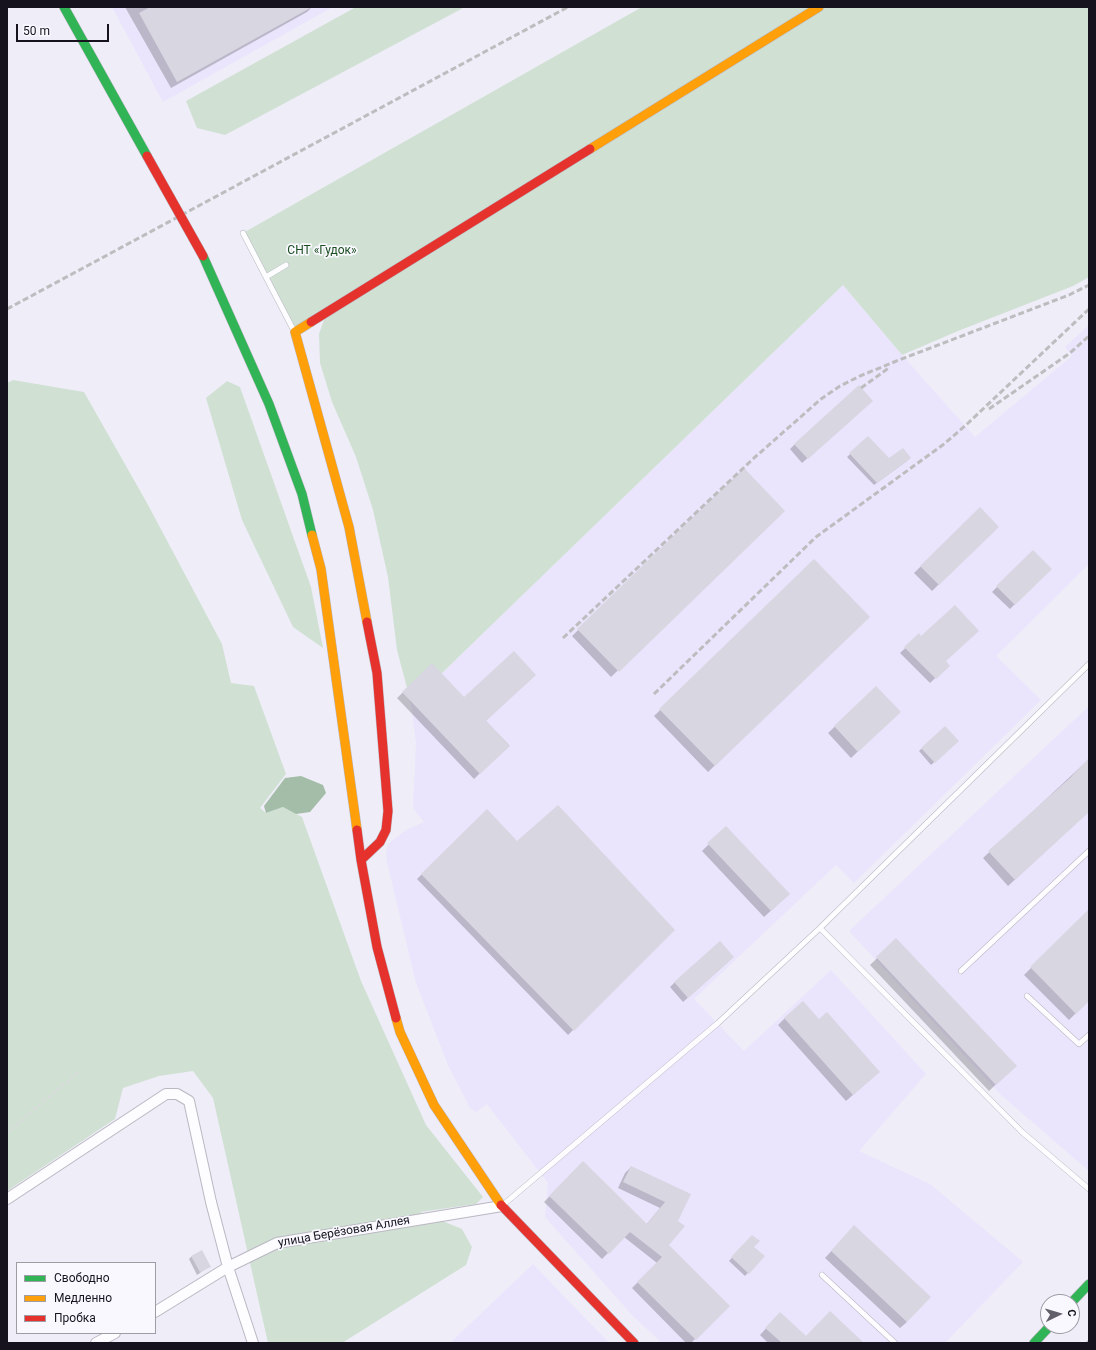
<!DOCTYPE html>
<meta charset="utf-8">
<style>
body{margin:0}
#map{position:relative;width:1096px;height:1350px;overflow:hidden;background:#efedf8;font-family:Roboto,sans-serif}
canvas{display:block}
.frame{position:absolute;inset:0;border:8px solid #16131e;pointer-events:none}
.legend{position:absolute;left:16px;top:1262px;width:140px;height:72px;box-sizing:border-box;background:#f9f8ff;border:1px solid #9e9ca5;margin:0;padding:5px 7px;list-style:none;font-size:12px;color:#16131e}
.legend li{display:flex;align-items:center;gap:8px;height:20px}
.legend b{width:20px;border:1px solid #9e9ca5}
.north{position:absolute;left:1040px;top:1294px;width:40px;height:40px;box-sizing:border-box;background:#f9f8ff;border:1px solid #9e9ca5;border-radius:50%;rotate:85deg;font-size:11px;font-weight:700;line-height:16px;text-align:center;color:#16131e}
.north::after{content:'';display:block;margin:auto;width:14px;height:18px;background:#625f6a;clip-path:polygon(50% 0,100% 100%,50% 72%,0 100%)}
.scale{position:absolute;left:16px;top:24px;width:93px;height:18px;box-sizing:border-box;border:2px solid #16131e;border-top:0;padding-left:5px;font-size:12px;line-height:14px;white-space:nowrap;color:#16131e;-webkit-text-stroke:3px #f9f8ff;paint-order:stroke}
</style>
<div id="map">
<canvas width="1096" height="1350"></canvas>
<div class="frame"></div>
<ul class="legend">
<li><b style="height:5px;background:#30b455"></b>Свободно</li>
<li><b style="height:5px;background:#ff9f0a"></b>Медленно</li>
<li><b style="height:5px;background:#e5322d"></b>Пробка</li>
</ul>
<div class="north">С</div>
<div class="scale">50 m</div>
</div>
<script>
const c = document.querySelector('canvas').getContext('2d');
c.lineJoin = 'round';
function fill(path, color) { c.fillStyle = color; c.fill(path, 'evenodd'); }
const toPath = rows => new Path2D(rows.map(r => 'M' + r).join(''));
function strokePath(path, color, width, dash) { c.strokeStyle = color; c.lineWidth = width; c.lineCap = dash ? 'butt' : 'round'; c.setLineDash(dash || []); c.stroke(path); }
function drawText(font, color, halo, rows, align = 'center') {
  c.font = font + ' Roboto,sans-serif'; c.lineWidth = 3.5; c.setLineDash([]); c.textBaseline = 'middle'; c.strokeStyle = halo; c.fillStyle = color; for (const [text, x, y, turn = 0] of rows) {
    c.save(); c.translate(x, y); c.rotate((+turn || 0) * Math.PI / 180); c.textAlign = isNaN(turn) ? turn : align; if (halo) c.strokeText(text, 0, 0); c.fillText(text, 0, 0); c.restore();
  }
}
fill(toPath([
 [112,7,331,7,331,8,163,102],
 [843,285,902,355,975,437,1072,356,1065,347,1089,325,1089,564,996,656,1041,700,854,883,836,865,694,999,744,1051,831,970,926,1074,859,1151,930,1184,1023,1262,945,1343,662,1343,633,1316,545,1217,548,1183,487,1104,476,1112,470,1108,448,1065,416,983,387,862,386,853,388,844,406,830,424,822,413,808,416,744,411,703],
 [1089,706,1089,1171,1001,1095,849,931],
 [533,1264,609,1343,450,1343]
]), '#eae5fc');
fill(toPath([
 [356,7,465,7,225,135,197,128,186,101],
 [642,7,1089,7,1089,277,1073,286,958,331,902,355,843,285,411,703,397,650,388,577,373,510,356,457,332,402,320,363,319,334,326,314,295,332,243,233],
 [13,380,84,392,147,503,222,644,231,683,254,686,286,774,260,808,266,813,283,807,302,817,361,981,426,1125,483,1197,476,1204,420,1212,462,1229,472,1247,466,1265,342,1343,268,1343,213,1098,193,1071,159,1076,123,1088,115,1119,7,1191,7,383],
 [227,381,240,387,311,587,323,648,293,627,242,520,206,398]
]), '#d0e1d4');
fill(toPath([
 [301,776,323,785,326,793,310,812,296,814,283,807,266,813,264,806,285,778]
]), '#a4bda8');
fill(toPath([
 [125,7,312,7,307,12,171,88],
 [866,406,802,463,790,449,795,444],
 [868,437,889,460,907,461,874,485,847,457],
 [744,470,783,511,611,677,572,636],
 [980,509,997,527,932,591,914,573],
 [1033,551,1050,569,1010,609,992,592],
 [814,560,868,617,708,772,654,716],
 [919,635,948,666,930,683,900,653],
 [432,665,509,745,474,779,397,698],
 [876,688,899,712,851,758,828,733],
 [945,727,958,741,931,765,919,751],
 [1089,759,1089,811,1008,886,983,858],
 [487,810,517,842,674,930,568,1035,417,879],
 [726,827,789,894,764,917,702,851],
 [1089,910,1089,1000,1069,1020,1024,975],
 [896,940,1015,1066,989,1091,870,965],
 [728,962,683,1002,670,987,675,982],
 [785,1018,872,1078,846,1101,778,1025],
 [583,1163,646,1225,660,1208,618,1188,625,1173,631,1167,689,1194,677,1221,668,1245,728,1306,691,1343,686,1343,632,1288,657,1263,624,1237,602,1259,544,1202],
 [848,1233,907,1322,900,1328,825,1258],
 [752,1236,753,1247,763,1257,745,1276,729,1261],
 [192,1256,210,1266,197,1275,189,1259],
 [780,1313,806,1337,858,1343,768,1343,760,1335],
 [1089,1339,1089,1343,1085,1343]
]), '#0003');
fill(toPath([
 [150,7,312,7,177,82,139,13],
 [859,385,873,401,808,459,794,444],
 [868,436,889,458,903,448,911,458,877,483,849,453],
 [744,468,785,511,619,672,577,629],
 [980,507,999,527,939,585,920,566],
 [1033,550,1052,569,1015,605,996,586],
 [814,559,870,617,715,766,659,709],
 [955,605,979,631,946,661,950,666,936,679,904,647,919,633,921,636],
 [514,651,536,675,486,721,510,746,480,774,402,692,432,663,464,697],
 [876,686,901,712,858,752,834,726],
 [945,726,959,741,935,763,921,748],
 [1089,758,1089,812,1015,880,988,851,1070,778],
 [558,805,675,930,574,1031,421,874,487,809,517,841],
 [726,826,790,894,771,911,707,843],
 [1089,909,1089,1001,1076,1014,1030,967],
 [896,938,1017,1066,996,1085,876,957],
 [720,941,734,957,688,998,674,982],
 [803,1001,819,1019,827,1012,880,1072,853,1095,784,1018],
 [583,1161,647,1224,665,1202,623,1182,631,1166,691,1194,678,1221,685,1226,669,1245,730,1306,696,1340,637,1282,662,1257,630,1232,609,1254,549,1196],
 [854,1225,931,1297,907,1322,831,1251],
 [752,1235,760,1241,754,1247,765,1256,749,1274,731,1257],
 [202,1250,211,1267,200,1272,191,1256],
 [830,1311,864,1343,782,1343,765,1328,780,1312,806,1336]
]), '#d8d6e1');
const lane = toPath([
 [243,233,294,331],
 [266,277,286,265],
 [820,928,1022,1132,1089,1189],
 [961,971,1089,851],
 [1027,996,1079,1044,1089,1035],
 [503,1205,718,1023,820,928,1089,664],
 [822,1275,895,1343]
]);
const street = toPath([
 [7,1199,166,1094,177,1094,189,1101,211,1202,228,1267,253,1343],
 [155,1312,228,1267,277,1243,502,1206],
 [96,1343,115,1333]
]);
const fast = toPath([
 [64,7,147,156],
 [203,256,269,404,302,494,312,535],
 [1072,1302,1089,1284],
 [1034,1343,1050,1326]
]);
const slow = toPath([
 [590,149,819,7],
 [311,322,295,332,349,527,367,622],
 [312,535,321,569,357,830],
 [396,1018,400,1032,434,1105,501,1205]
]);
const jam = toPath([
 [311,322,590,149],
 [357,830,361,860,377,947,396,1018],
 [361,860,380,842,386,830,388,811,377,673,367,622],
 [501,1205,634,1343]
]);
strokePath(lane, '#bab8c2', 6);
strokePath(street, '#bab8c2', 12);
strokePath(fast, '#bab8c2', 10);
strokePath(slow, '#bab8c2', 10);
strokePath(jam, '#bab8c2', 10);
strokePath(toPath([
 [7,1133,78,1072]
]), '#d9d8dc', 2, [3, 3]);
strokePath(lane, '#fdfcfe', 5);
strokePath(street, '#fdfcfe', 10);
strokePath(fast, '#30b455', 9);
strokePath(slow, '#ff9f0a', 9);
strokePath(jam, '#e5322d', 9);
strokePath(toPath([
 [7,309,568,7],
 [861,388,890,367],
 [989,409,1070,353,1089,336],
 [563,638,754,458,821,399,840,386,860,376,899,360,1069,295,1089,285],
 [654,694,816,537,944,444,966,425,1089,309]
]), '#bdbdbf', 3, [6, 3]);
const jamBridge = toPath([
 [147,156,203,256]
]);
strokePath(jamBridge, '#bab8c2', 10, []);
strokePath(jamBridge, '#e5322d', 9);
drawText('12px', '#184d1d', '#f9f8ff', [
 ["СНТ «Гудок»",322,251]
]);
drawText('12px', '#16131e', '#f9f8ff', [
 ["улица Берёзовая Аллея",344,1232,-10]
]);
</script>
